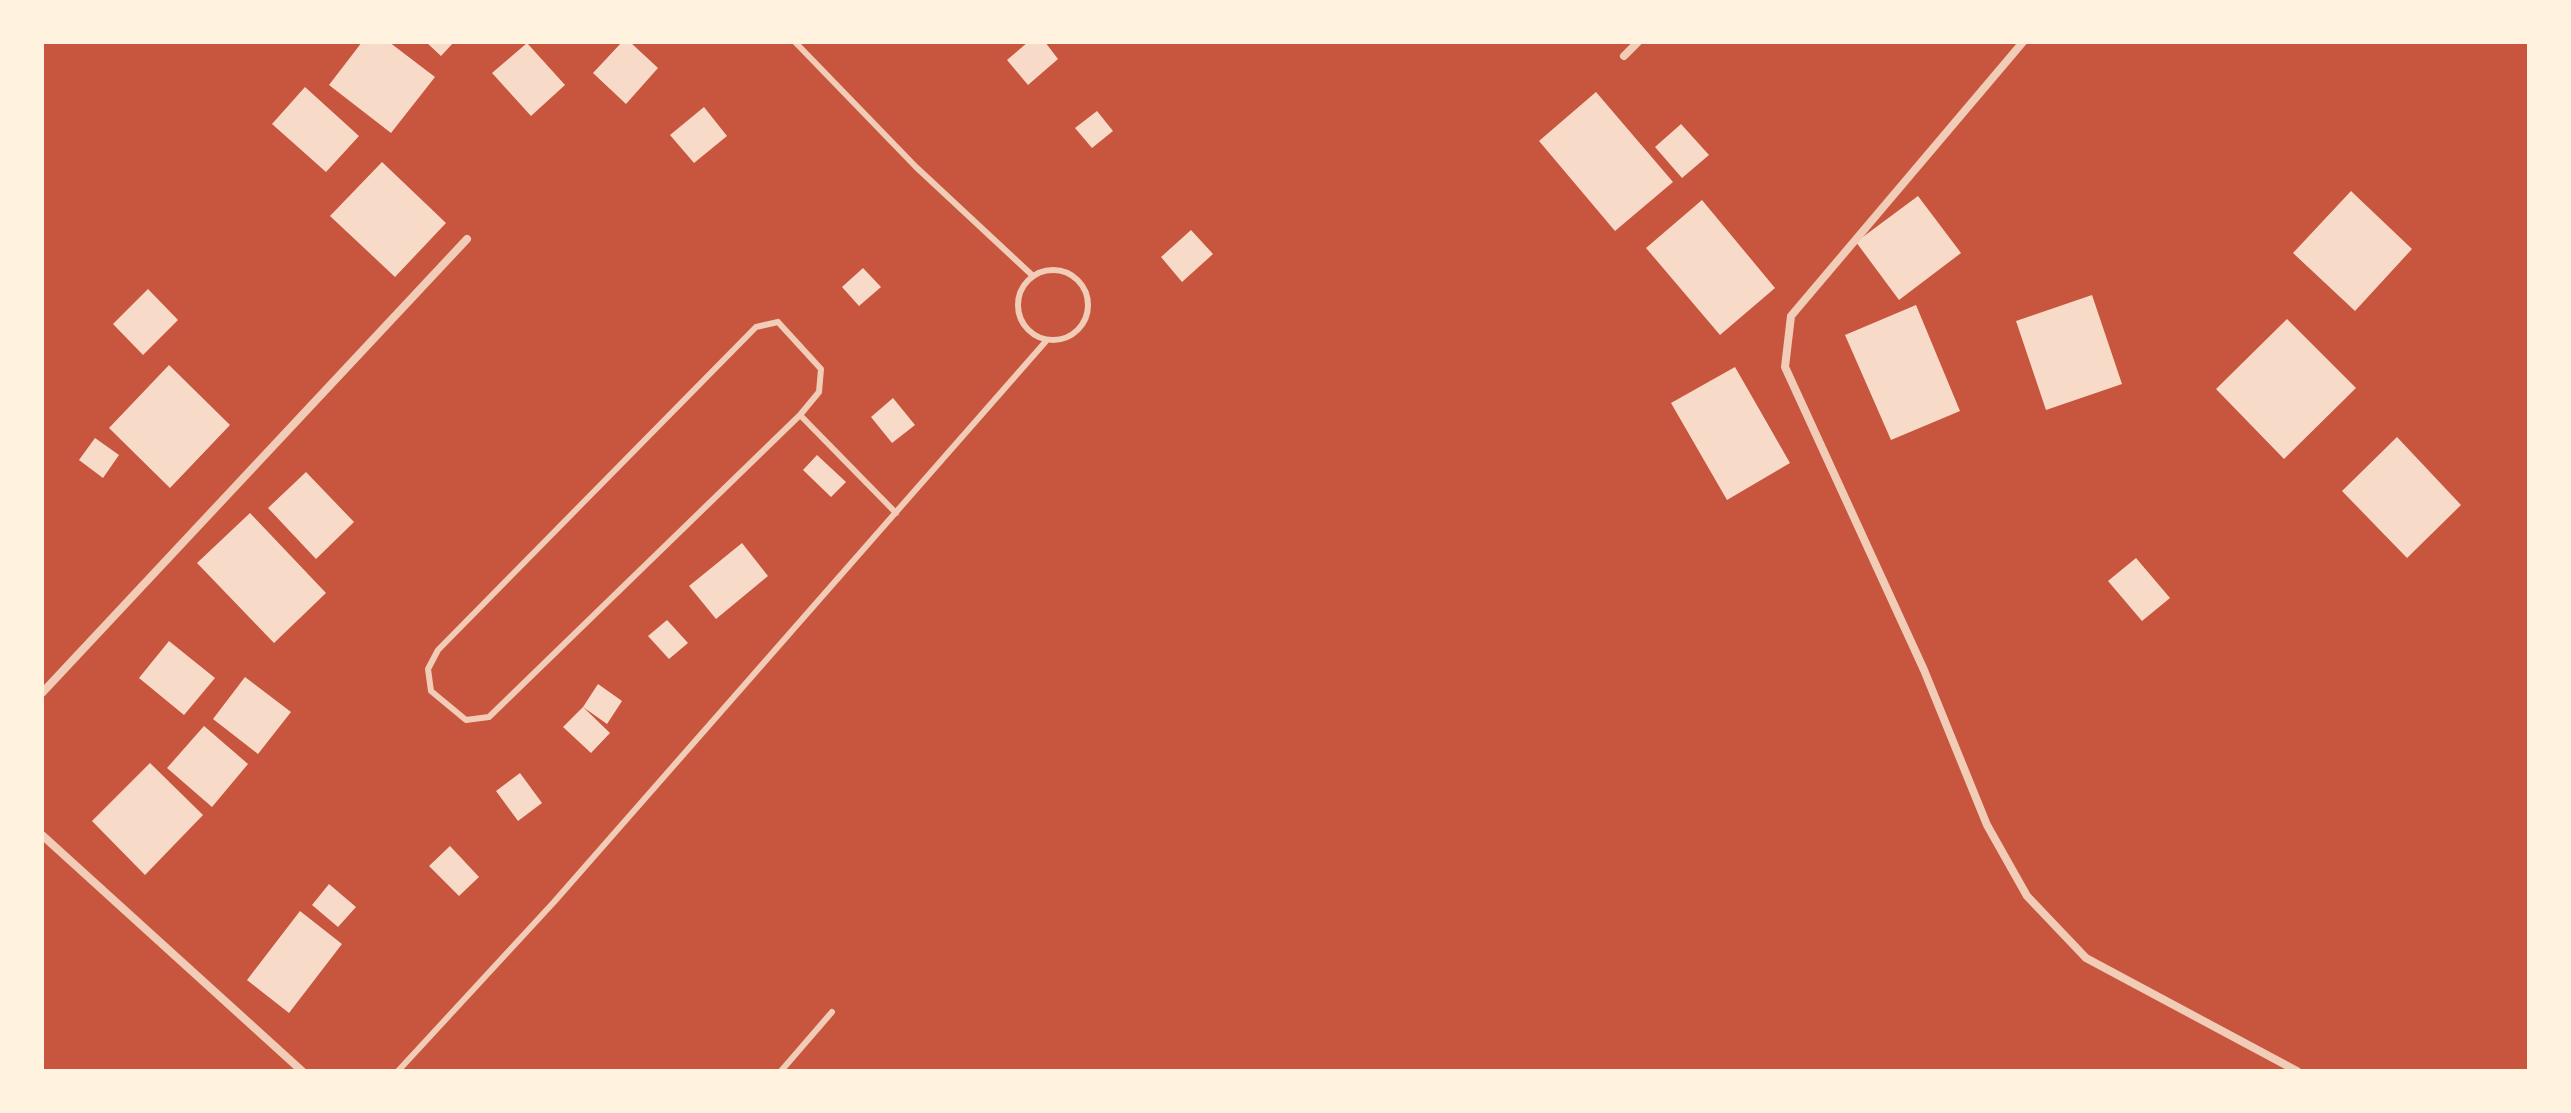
<!DOCTYPE html>
<style>
body{margin:0}
#map{position:relative;width:2571px;height:1113px;overflow:hidden;background:#c8553d;font-family:"PT Sans Narrow",sans-serif}
canvas{display:block}
.frame{position:absolute;inset:0;border:44px solid #fff3e0;pointer-events:none}
</style>
<div id="map">
<canvas width="2571" height="1113"></canvas>
<div class="frame"></div>
</div>
<script>
const c = document.querySelector('canvas').getContext('2d');
c.lineJoin = 'round';
function fill(path, color) { c.fillStyle = color; c.fill(path, 'evenodd'); }
const toPath = rows => new Path2D(rows.map(r => 'M' + r).join(''));
function strokePath(path, color, width, dash) { c.strokeStyle = color; c.lineWidth = width; c.lineCap = dash ? 'butt' : 'round'; c.setLineDash(dash || []); c.stroke(path); }
fill(toPath([
 [362,42,389,42,435,77,391,133,329,85],
 [426,42,454,42,441,56],
 [622,42,630,42,658,68,626,104,593,73],
 [1028,42,1045,42,1058,59,1028,85,1007,60],
 [527,43,565,85,531,116,492,73],
 [305,87,359,136,326,172,272,124],
 [1596,92,1673,182,1615,231,1539,141],
 [704,107,727,136,694,163,670,135],
 [1097,111,1113,131,1092,148,1075,128],
 [1681,124,1709,155,1682,178,1655,147],
 [382,162,446,223,395,277,330,216],
 [2351,191,2412,249,2355,311,2293,253],
 [1918,196,1961,253,1899,300,1856,242],
 [1702,200,1775,288,1720,335,1646,248],
 [1191,230,1213,254,1182,282,1161,257],
 [863,268,881,287,859,306,842,287],
 [148,289,178,320,143,355,113,324],
 [2092,295,2122,384,2046,410,2016,321],
 [1916,305,1960,411,1891,440,1845,335],
 [2287,319,2356,388,2284,459,2216,389],
 [169,365,230,425,170,488,109,428],
 [1735,367,1790,463,1727,500,1671,403],
 [893,398,915,425,892,443,871,417],
 [2397,437,2461,505,2407,558,2342,491],
 [95,438,119,455,103,478,79,460],
 [817,455,846,482,831,497,803,470],
 [306,472,354,522,316,559,268,508],
 [250,513,326,593,274,643,197,563],
 [742,543,768,576,716,619,689,586],
 [2136,558,2170,598,2142,621,2108,581],
 [667,620,688,643,669,659,648,636],
 [169,641,215,678,184,715,139,678],
 [245,677,291,712,258,754,213,719],
 [598,684,622,701,607,724,583,707,610,733,591,753,563,727,583,707],
 [204,726,248,764,212,807,167,768],
 [150,763,203,815,145,875,92,821],
 [520,773,542,803,518,821,496,791],
 [450,846,479,877,459,896,429,866],
 [329,884,356,907,338,927,312,905],
 [300,911,342,944,289,1013,247,980]
]), '#f7dbc8');
strokePath(toPath([
 [795,42,916,167,1033,276],
 '1018 305a35 35 0 1 1 70 0a35 35 0 1 1-70 0Z',
 [778,322,821,369,819,392,800,415,489,717,466,720,431,691,428,669,438,650,756,327,778,322],
 [800,415,896,513],
 [398,1071,554,902,1047,340],
 [781,1071,832,1012]
]), '#f1ccb7', 6);
strokePath(toPath([
 [2023,42,1791,316,1785,367,1924,670,1987,825,2027,896,2086,958,2297,1071],
 [1624,56,1638,42],
 [42,693,467,239],
 [42,835,302,1071]
]), '#f1ccb7', 8);
</script>
